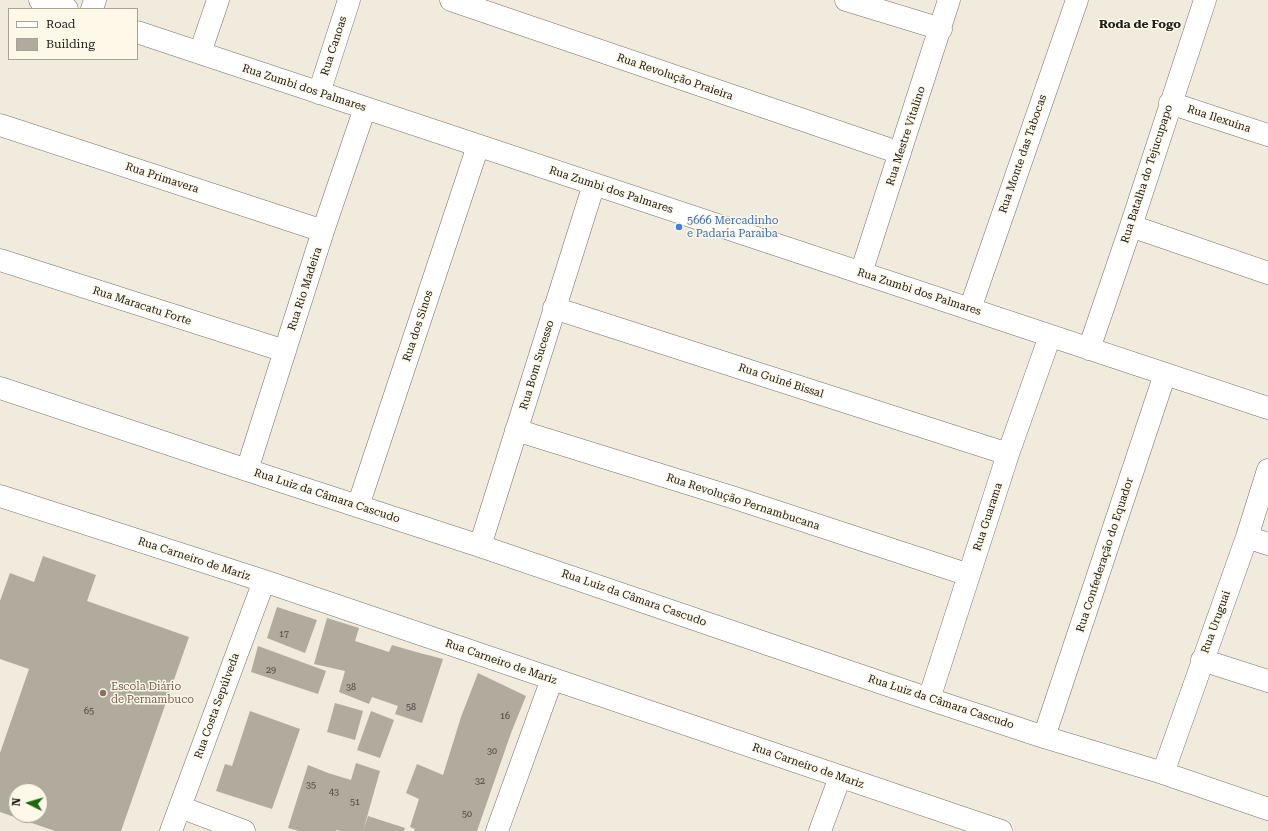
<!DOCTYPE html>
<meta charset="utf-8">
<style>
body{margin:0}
#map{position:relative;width:1268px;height:831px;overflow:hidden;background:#f0ebdc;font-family:"Roboto Serif",serif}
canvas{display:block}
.legend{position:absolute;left:8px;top:8px;width:130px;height:52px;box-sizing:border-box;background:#fef8e9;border:1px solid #a6a297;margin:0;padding:5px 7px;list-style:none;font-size:12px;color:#22201b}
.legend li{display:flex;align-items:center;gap:8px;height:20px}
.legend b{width:20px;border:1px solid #a6a297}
.north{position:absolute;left:8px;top:783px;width:40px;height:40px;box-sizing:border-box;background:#fef8e9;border:1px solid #a6a297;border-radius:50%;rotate:275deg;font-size:11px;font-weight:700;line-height:16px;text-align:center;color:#22201b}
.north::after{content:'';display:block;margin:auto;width:14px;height:18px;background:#19690c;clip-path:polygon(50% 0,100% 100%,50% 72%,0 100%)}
</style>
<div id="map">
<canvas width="1268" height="831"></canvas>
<ul class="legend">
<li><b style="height:5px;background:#fff"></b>Road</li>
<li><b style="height:11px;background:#b0ab9d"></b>Building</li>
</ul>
<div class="north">N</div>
</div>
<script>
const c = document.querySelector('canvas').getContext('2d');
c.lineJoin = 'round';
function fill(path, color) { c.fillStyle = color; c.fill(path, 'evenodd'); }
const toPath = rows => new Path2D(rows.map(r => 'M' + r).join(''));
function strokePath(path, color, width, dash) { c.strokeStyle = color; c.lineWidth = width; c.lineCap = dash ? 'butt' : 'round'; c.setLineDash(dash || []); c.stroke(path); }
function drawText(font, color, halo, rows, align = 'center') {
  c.font = font + ' "Roboto Serif",serif'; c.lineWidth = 3; c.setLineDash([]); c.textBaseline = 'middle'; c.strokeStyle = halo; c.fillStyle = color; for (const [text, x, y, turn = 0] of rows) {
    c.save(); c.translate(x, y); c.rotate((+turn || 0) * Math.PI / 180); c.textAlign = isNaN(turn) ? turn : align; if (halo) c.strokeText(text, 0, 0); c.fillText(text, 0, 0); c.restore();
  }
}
fill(toPath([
 [43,556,96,575,87,601,189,637,121,831,55,831,0,812,0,753,29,669,0,659,0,601,10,573,34,582],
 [16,791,40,791,40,815,16,815],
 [277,607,317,620,305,653,267,638],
 [327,618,359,628,355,641,389,652,392,645,416,652,443,659,422,723,395,714,398,706,372,697,369,704,339,692,345,671,314,664],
 [258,646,326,671,318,694,251,672],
 [478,673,526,696,511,733,477,831,414,831,415,829,410,827,419,799,406,793,417,764,443,775,461,717],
 [335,703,363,711,355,740,327,732],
 [250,711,300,729,272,809,216,791,225,764,232,766],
 [371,711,394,720,380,758,357,750],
 [356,763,380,771,363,831,341,831,336,830,336,831,299,831,288,828,308,765,328,773,351,780],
 [368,816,405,828,404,831,363,831]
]), '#b0ab9d');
const minor = toPath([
 [40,0,67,9],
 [451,0,900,153],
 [846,0,941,29],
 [92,9,95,0],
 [137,32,1268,408],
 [200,53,218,0],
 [319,93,349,0],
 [1170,103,1268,135],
 [0,125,323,231],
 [1131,226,1268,273],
 [0,260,285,351],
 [861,273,949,0],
 [554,308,1008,454],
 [970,309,1077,0],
 [1089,349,1131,226,1205,0],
 [0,388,247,470,480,546,929,699,1044,737,1163,773,1268,809],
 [516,430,738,499,969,575],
 [247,470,323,231,365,108],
 [0,496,264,581,1001,831],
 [358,506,478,146],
 [1247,537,1268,544],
 [480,546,594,184],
 [1202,660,1268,681],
 [929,699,1008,454,1050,336],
 [1044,737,1165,374],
 [1163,773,1247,537,1268,470],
 [180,807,244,831],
 [171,831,264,581],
 [497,831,552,679],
 [820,831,840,777]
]);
strokePath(minor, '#767165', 23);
strokePath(minor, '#fff', 22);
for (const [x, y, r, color] of [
 [679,227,4,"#3f7fe0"],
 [103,693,4,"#8d6e63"]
]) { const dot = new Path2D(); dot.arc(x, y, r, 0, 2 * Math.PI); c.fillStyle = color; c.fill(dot); strokePath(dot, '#fef8e9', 1.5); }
drawText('9px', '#46433c', null, [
 ["17",284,634],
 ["29",271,670],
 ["38",351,687],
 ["58",411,707],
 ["65",89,711],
 ["16",505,716],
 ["30",492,751],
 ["32",480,781],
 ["35",311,785],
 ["43",334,792],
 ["51",355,802],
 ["50",467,814]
]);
drawText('11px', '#22201b', '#fef8e9', [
 ["Rua Canoas",334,46,-72],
 ["Rua Revolução Praieira",675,77,19],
 ["Rua Zumbi dos Palmares",304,88,18],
 ["Rua Ilexuina",1219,119,18],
 ["Rua Mestre Vitalino",906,136,-72],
 ["Rua Monte das Tabocas",1023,154,-71],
 ["Rua Batalha do Tejucupapo",1147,174,-72],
 ["Rua Primavera",162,178,18],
 ["Rua Zumbi dos Palmares",611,190,18],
 ["Rua Rio Madeira",305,289,-72],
 ["Rua Zumbi dos Palmares",919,292,18],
 ["Rua Maracatu Forte",142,306,18],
 ["Rua dos Sinos",418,326,-72],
 ["Rua Bom Sucesso",537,365,-73],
 ["Rua Guiné Bissal",781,381,18],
 ["Rua Luiz da Câmara Cascudo",327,496,18],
 ["Rua Revolução Pernambucana",743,502,18],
 ["Rua Guarama",988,517,-72],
 ["Rua Confederação do Equador",1105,555,-72],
 ["Rua Carneiro de Mariz",194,559,18],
 ["Rua Luiz da Câmara Cascudo",634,598,19],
 ["Rua Uruguai",1216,622,-70],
 ["Rua Carneiro de Mariz",501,662,19],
 ["Rua Luiz da Câmara Cascudo",941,702,18],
 ["Rua Costa Sepúlveda",217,706,-70],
 ["Rua Carneiro de Mariz",808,766,19]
]);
drawText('11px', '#366cbe', '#fef8e9', [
 ["5666 Mercadinho",687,221],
 ["e Padaria Paraiba",687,234]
], 'left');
drawText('11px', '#785e54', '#fef8e9', [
 ["Escola Diário",111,687],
 ["de Pernambuco",111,700]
], 'left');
drawText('bold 12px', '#22201b', '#fef8e9', [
 ["Roda de Fogo",1140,24]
]);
</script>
